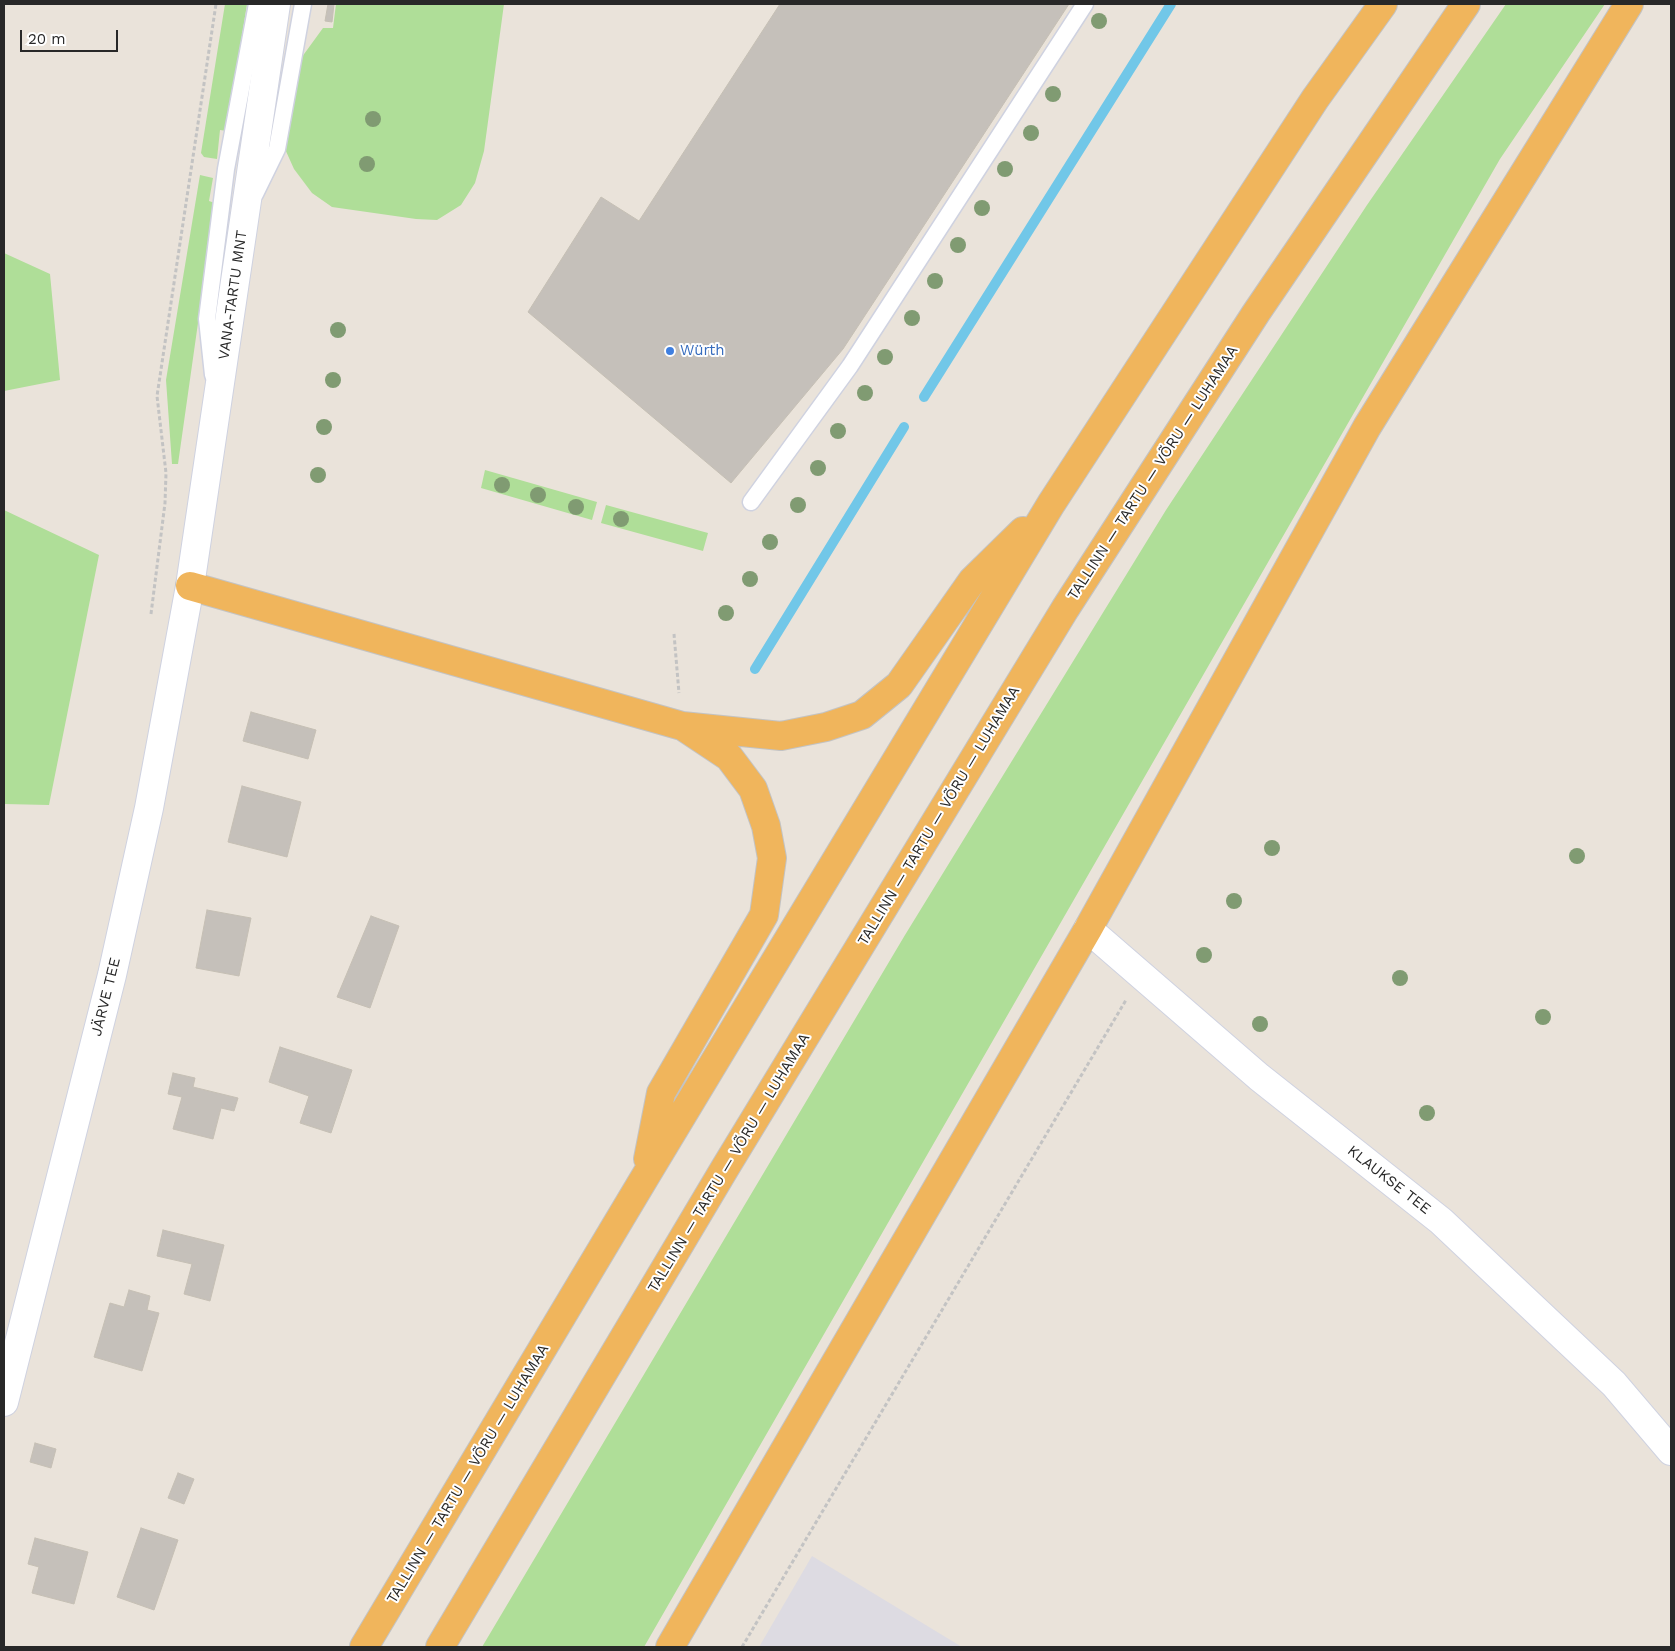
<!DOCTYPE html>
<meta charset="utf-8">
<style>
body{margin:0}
#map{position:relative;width:1675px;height:1651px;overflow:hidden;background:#eae3da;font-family:"Work Sans",sans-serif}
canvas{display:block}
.frame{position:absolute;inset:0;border:5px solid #282828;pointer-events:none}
.scale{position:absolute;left:20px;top:30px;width:98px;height:22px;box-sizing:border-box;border:2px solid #282828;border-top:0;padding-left:6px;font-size:15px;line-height:18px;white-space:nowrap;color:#282828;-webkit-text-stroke:4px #fff;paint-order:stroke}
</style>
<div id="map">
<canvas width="1675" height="1651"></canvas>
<div class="frame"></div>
<div class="scale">20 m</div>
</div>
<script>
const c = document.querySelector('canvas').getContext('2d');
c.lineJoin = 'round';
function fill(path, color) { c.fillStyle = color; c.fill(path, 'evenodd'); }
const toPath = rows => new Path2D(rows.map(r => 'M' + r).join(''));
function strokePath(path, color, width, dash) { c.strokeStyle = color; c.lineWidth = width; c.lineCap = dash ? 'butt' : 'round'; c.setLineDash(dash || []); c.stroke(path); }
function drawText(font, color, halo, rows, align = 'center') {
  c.font = font + ' "Work Sans",sans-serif'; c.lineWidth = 4; c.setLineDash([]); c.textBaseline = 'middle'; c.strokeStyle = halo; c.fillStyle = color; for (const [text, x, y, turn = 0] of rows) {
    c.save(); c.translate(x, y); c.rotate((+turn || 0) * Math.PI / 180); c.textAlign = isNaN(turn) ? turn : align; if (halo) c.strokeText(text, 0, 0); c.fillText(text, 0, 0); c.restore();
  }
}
fill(toPath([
 [812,1556,962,1647,759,1647]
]), '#dddbe2');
fill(toPath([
 [225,4,247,4,227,131,220,130,217,159,204,157,201,153],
 [336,4,504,4,484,151,475,183,461,205,437,220,416,219,332,207,312,193,294,169,285,149,286,130,299,61,323,28,333,28],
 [1506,4,1605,4,1500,159,644,1647,482,1647,905,935,1166,510,1367,205],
 [200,175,213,178,209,201,215,203,178,464,172,464,166,380],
 [4,253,50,274,60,380,4,391],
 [485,470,597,502,592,520,481,488],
 [606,505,708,533,703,551,601,523],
 [4,510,99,555,49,805,4,804]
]), '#afde98');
strokePath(toPath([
 [924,397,1171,4],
 [755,669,904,427]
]), '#71c7e8', 10);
const building = toPath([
 [328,4,334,4,332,22,325,21,328,4],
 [780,4,1069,4,843,349,731,483,528,312,601,197,639,221,780,4],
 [251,712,316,730,308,759,243,741,251,712],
 [242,786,301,802,287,857,228,842,242,786],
 [207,910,251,918,239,976,196,968,207,910],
 [371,916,399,926,370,1008,337,997,371,916],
 [280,1047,352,1070,331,1133,300,1123,309,1096,269,1082,280,1047],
 [173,1073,195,1078,193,1087,238,1098,234,1111,221,1108,213,1139,173,1129,182,1097,168,1094,173,1073],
 [163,1230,224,1245,210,1301,184,1294,192,1264,157,1256,163,1230],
 [129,1290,150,1296,147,1310,159,1313,142,1371,94,1357,110,1303,124,1307,129,1290],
 [35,1443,56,1449,51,1468,30,1462,35,1443],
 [178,1473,194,1479,184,1504,168,1498,178,1473],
 [141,1528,178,1540,154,1610,117,1597,141,1528],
 [35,1538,88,1552,74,1604,32,1593,39,1567,28,1564,35,1538]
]);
fill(building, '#c5c0ba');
strokePath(building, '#c5bfb4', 1);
const service = toPath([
 [255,194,277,149,303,4],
 [213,375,207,319,226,169,257,4],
 [751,502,850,366,1085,4]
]);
const minor = toPath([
 [1088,929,1259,1077,1441,1221,1614,1384,1671,1451]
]);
const tertiary = toPath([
 [4,1402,112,975,149,808,190,586,276,4]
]);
const trunk = toPath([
 [190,586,682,726,781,736,826,727,862,715,899,685,972,581,1023,531],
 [648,1159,661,1093,764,915,772,858,766,826,753,789,729,757,684,727],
 [364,1647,645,1177,1051,504,1315,99,1383,4],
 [440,1647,725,1168,1065,609,1256,313,1466,4],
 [670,1647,1088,929,1367,427,1629,4]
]);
strokePath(service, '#cfd2e0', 19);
strokePath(minor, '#cfd2e0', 30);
strokePath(tertiary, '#cfd2e0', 30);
strokePath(trunk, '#c3c3c3', 30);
strokePath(toPath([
 [151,614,165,503,166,473,157,396,216,4],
 [674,634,679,693],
 [742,1647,1126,1000]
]), '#c3c3c3', 3, [4, 2.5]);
strokePath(service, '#fff', 16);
strokePath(minor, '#fff', 28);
strokePath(tertiary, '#fff', 28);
strokePath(trunk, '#f0b55c', 28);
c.fillStyle = '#809b72';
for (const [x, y] of [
 [1099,21],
 [1053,94],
 [373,119],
 [1031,133],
 [367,164],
 [1005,169],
 [982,208],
 [958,245],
 [935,281],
 [912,318],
 [338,330],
 [885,357],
 [333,380],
 [865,393],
 [324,427],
 [838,431],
 [818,468],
 [318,475],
 [502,485],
 [538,495],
 [798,505],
 [576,507],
 [621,519],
 [770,542],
 [750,579],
 [726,613],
 [1272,848],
 [1577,856],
 [1234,901],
 [1204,955],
 [1400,978],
 [1543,1017],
 [1260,1024],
 [1427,1113]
]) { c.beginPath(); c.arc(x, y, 8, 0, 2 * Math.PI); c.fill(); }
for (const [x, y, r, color] of [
 [670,351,5,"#3f7fe0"]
]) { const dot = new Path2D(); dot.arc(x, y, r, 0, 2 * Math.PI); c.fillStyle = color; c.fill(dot); strokePath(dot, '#fff', 2); }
drawText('15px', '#282828', '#fff', [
 ["VANA-TARTU MNT",233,295,-82],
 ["TALLINN — TARTU — VÕRU — LUHAMAA",1153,473,-57],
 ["TALLINN — TARTU — VÕRU — LUHAMAA",939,816,-59],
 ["JÄRVE TEE",106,997,-76],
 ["TALLINN — TARTU — VÕRU — LUHAMAA",729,1163,-59],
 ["KLAUKSE TEE",1389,1180,38],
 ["TALLINN — TARTU — VÕRU — LUHAMAA",468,1474,-59]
]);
drawText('15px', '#366cbe', '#fff', [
 ["Würth",680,351]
], 'left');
</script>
